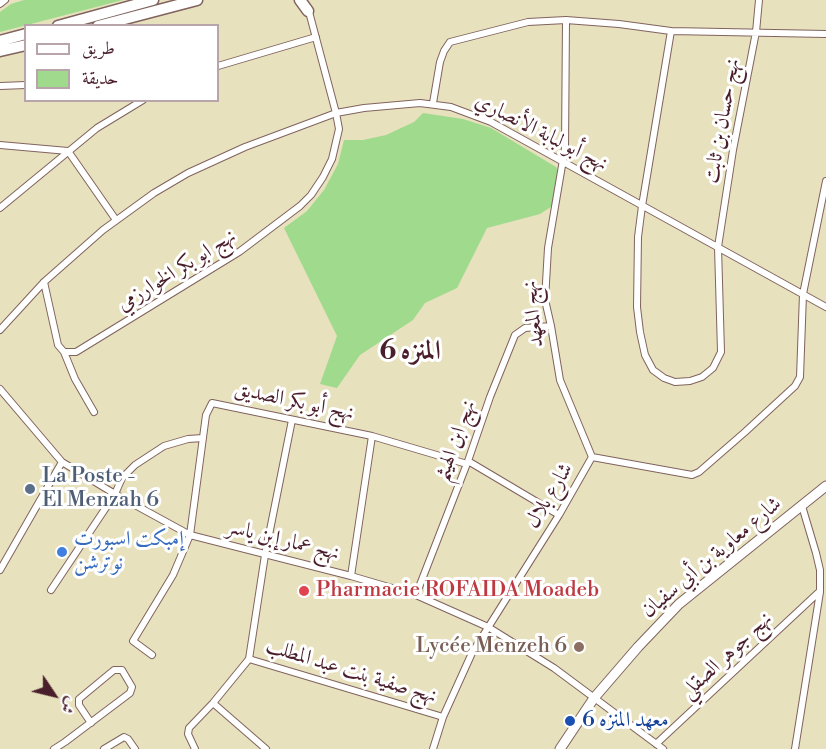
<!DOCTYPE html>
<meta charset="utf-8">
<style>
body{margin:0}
#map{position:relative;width:826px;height:749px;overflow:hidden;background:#e7e1be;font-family:"Libre Bodoni",Amiri,serif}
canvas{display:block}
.legend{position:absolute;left:24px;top:24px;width:195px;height:78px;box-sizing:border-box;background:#fff;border:2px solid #b7a5aa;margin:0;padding:8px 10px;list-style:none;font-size:18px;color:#4a1f2b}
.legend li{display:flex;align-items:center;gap:12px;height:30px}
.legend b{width:30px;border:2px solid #b7a5aa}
.north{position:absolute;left:24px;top:665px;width:60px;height:60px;-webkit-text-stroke:4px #fff;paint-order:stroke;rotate:125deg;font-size:16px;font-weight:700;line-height:24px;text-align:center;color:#4a1f2b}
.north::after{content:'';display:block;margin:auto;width:21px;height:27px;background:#4a1f2b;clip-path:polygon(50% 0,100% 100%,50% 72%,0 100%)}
</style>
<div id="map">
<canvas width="826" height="749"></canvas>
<ul class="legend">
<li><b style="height:8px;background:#fff"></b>طريق</li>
<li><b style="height:16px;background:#a0da8d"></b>حديقة</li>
</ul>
<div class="north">ش</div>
</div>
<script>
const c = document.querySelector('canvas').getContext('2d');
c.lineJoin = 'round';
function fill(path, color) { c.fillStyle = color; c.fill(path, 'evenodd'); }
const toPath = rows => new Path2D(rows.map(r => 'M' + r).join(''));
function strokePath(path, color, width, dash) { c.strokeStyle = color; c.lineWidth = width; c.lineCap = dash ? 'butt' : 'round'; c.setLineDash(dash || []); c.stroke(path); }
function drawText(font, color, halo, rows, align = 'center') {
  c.font = font + ' "Libre Bodoni",Amiri,serif'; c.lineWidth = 6; c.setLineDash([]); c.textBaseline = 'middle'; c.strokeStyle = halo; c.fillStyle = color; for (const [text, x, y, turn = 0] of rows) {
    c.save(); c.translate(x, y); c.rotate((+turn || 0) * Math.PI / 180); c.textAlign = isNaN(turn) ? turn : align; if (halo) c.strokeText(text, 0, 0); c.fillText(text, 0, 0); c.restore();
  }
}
fill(toPath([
 [24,0,123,0,0,32,0,12,11,4],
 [423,113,463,119,491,128,556,167,561,175,554,205,540,214,487,228,457,288,425,303,413,320,360,355,337,388,320,384,337,336,284,228,307,211,324,190,338,164,344,140,363,140,386,135,414,122]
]), '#a0da8d');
const minor = toPath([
 [0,4,5,0],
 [566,20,565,148,548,248,545,300,551,326,560,380,592,457],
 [671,31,642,206,638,237,637,307,640,332,645,355,653,370,664,378,675,382,690,381,702,377,713,368,721,352,718,247,733,150,756,32,759,0],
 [218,66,316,37],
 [0,86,26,85],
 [433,103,440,62,444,51,450,42,528,22,566,20,619,24,671,31,826,34],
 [0,145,68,151,116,220],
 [0,208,97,128,143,100],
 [44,282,58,345,64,352,76,352,239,252,300,206,311,195,323,177,332,159,339,129,336,113,308,8],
 [0,330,44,282,103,230,154,193,188,173,245,147,336,113,364,108,420,103,451,107,491,122,826,307],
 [64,352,75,379,94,412],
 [0,389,62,462,115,494,190,535,351,576,416,595,488,627,554,668,663,749],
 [372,436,467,464],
 [468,461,559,515],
 [0,570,62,462],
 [51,590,115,494,122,478,135,465,164,446,188,439,203,438],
 [416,595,468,461,490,397,515,335,525,328,551,326],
 [152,655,133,641,173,575,190,535,206,415,212,403,372,436,351,576],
 [249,659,443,717],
 [213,703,266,749],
 [656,744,819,592],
 [54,749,65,742,130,693,132,687,122,670,114,670,79,699,79,705,91,723],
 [104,749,124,737,128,739,135,749],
 [195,749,188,734,189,728,213,703,249,659,265,555,292,420],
 [433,749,443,717,472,653,559,515,592,457,692,475,699,472,745,432,795,386,800,377,803,294,826,181],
 [795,749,820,592,820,570,816,553,802,506]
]);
const secondary = toPath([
 [560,749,594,698,638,647,679,604,826,486]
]);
const trunk = toPath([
 [300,0,308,11],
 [58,26,153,0],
 [98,26,197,0],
 [0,41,26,34],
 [0,51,26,45]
]);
strokePath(minor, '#81635e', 8);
strokePath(secondary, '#81635e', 11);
strokePath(trunk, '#81635e', 13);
strokePath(minor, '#fff', 6);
strokePath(secondary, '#fff', 9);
strokePath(trunk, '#fff', 10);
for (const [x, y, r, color] of [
 [30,489,6,"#5c6f8a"],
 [62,552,6,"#3f7fe0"],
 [304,591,6,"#e0444e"],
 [579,647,6,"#8d6e63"],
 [570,721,6,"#1a4fb4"]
]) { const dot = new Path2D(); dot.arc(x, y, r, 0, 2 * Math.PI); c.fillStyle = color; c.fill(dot); strokePath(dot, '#fff', 2); }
drawText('21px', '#4a1f2b', '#fff', [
 ["نهج حسان بن ثابت",723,121,-80],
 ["نهج أبو لبابة الأنصاري",541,133,27],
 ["نهج ابو بكر الخوارزمي",177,271,-32],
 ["نهج المعهد",534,314,-96],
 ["نهج أبو بكر الصديق",294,402,12],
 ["نهج ابن الهيثم",456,441,-70],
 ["شارع بلال",550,496,-59],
 ["نهج عمار إبن ياسر",283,541,14],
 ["شارع معاوية بن أبي سفيان",712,558,-40],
 ["نهج جوهر الصقلي",727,656,-43],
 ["نهج صفية بنت عبد المطلب",351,672,17]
]);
drawText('21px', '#4e5e75', '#fff', [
 ["La Poste -",42,477],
 ["El Menzah 6",42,501]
], 'left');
drawText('21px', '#366cbe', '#fff', [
 ["إمبكت اسبورت",74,540],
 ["نوترشن",74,564]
], 'left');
drawText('21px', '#be3a42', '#fff', [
 ["Pharmacie ROFAIDA Moadeb",316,591]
], 'left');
drawText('21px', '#785e54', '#fff', [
 ["Lycée Menzeh 6",567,647]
], 'right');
drawText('21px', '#164399', '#fff', [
 ["معهد المنزه 6",582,721]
], 'left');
drawText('bold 27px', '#4a1f2b', '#fff', [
 ["المنزه 6",410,353]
]);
</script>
